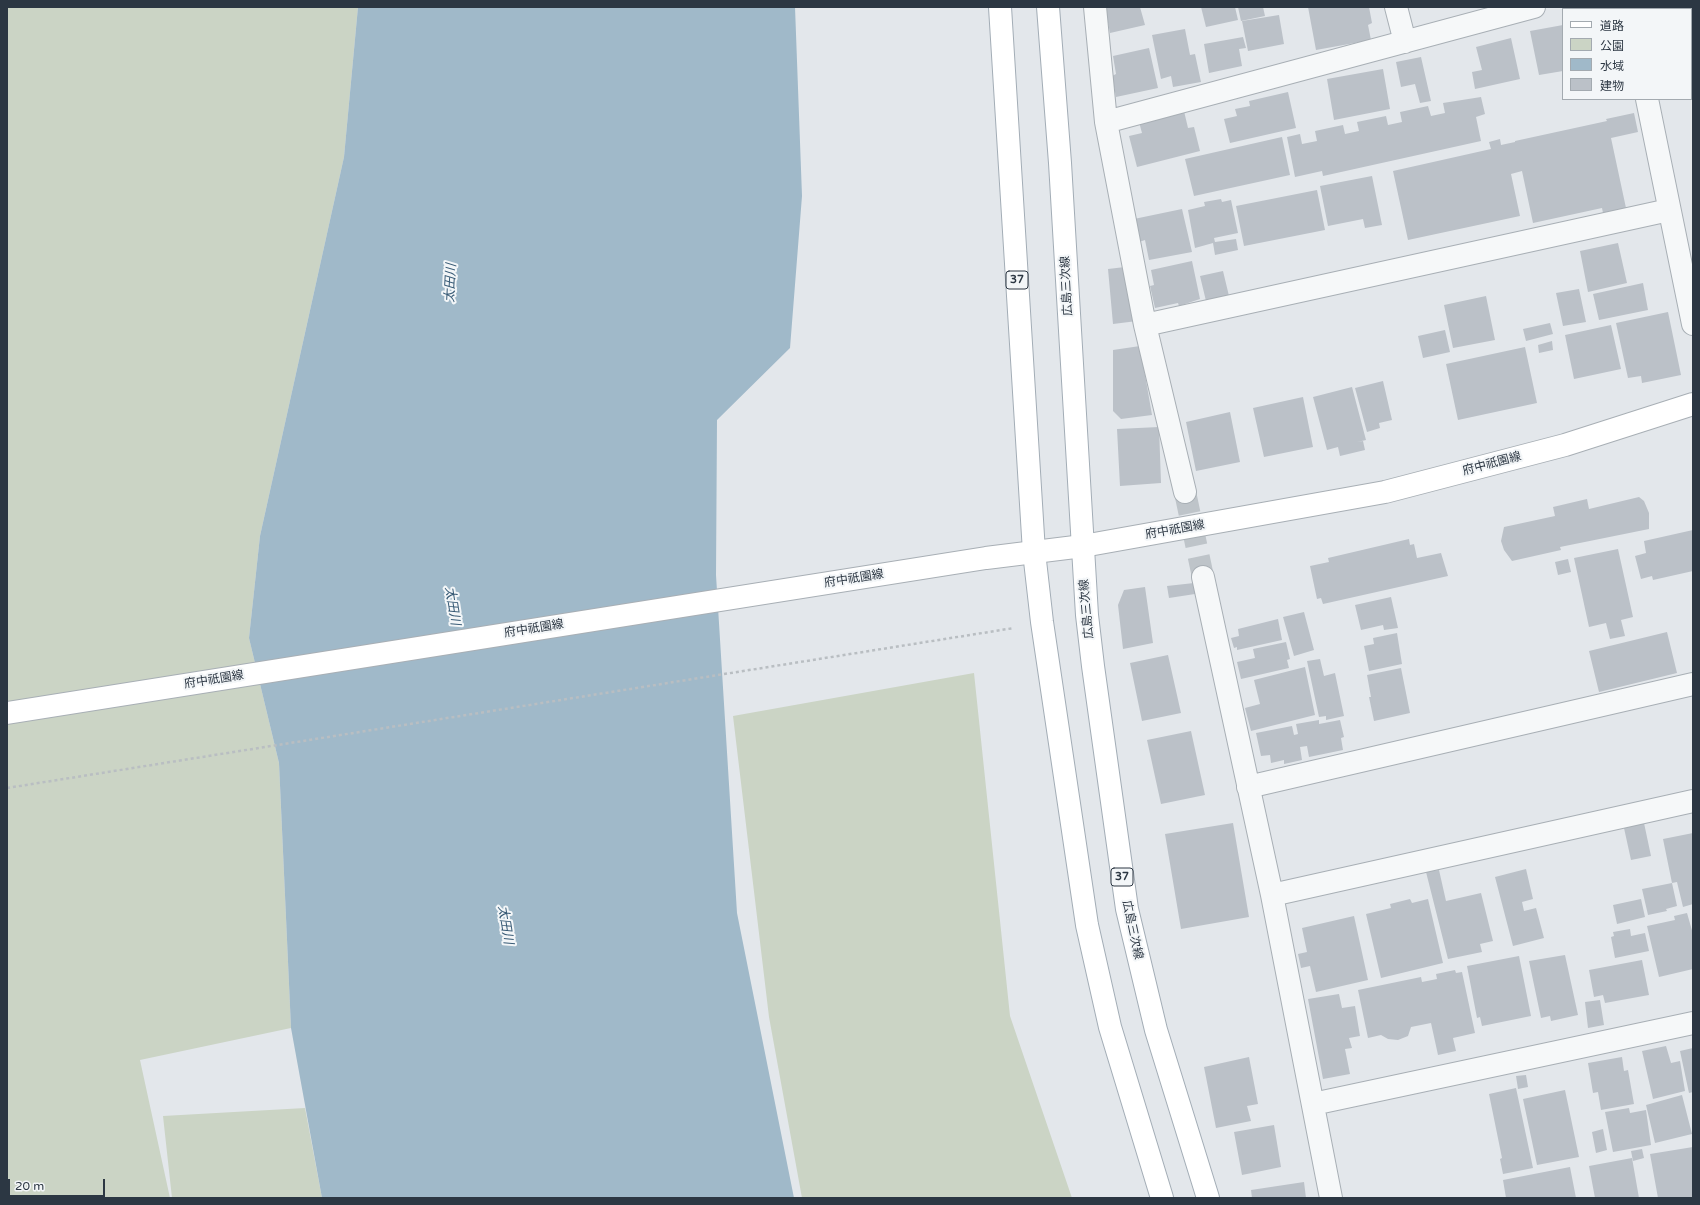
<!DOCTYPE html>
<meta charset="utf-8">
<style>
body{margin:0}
#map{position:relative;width:1700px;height:1205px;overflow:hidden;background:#e3e7eb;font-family:"Varela Round","Noto Sans JP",sans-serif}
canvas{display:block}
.frame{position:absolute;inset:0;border:8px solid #2c3743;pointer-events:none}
.legend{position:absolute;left:1562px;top:8px;width:130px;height:92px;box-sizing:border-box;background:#f3f6f8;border:1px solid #a3aab0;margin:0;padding:5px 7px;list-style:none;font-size:12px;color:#2c3743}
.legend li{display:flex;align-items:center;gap:8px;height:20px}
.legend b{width:20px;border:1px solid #a3aab0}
.scale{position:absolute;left:8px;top:1179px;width:97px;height:18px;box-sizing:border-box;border:2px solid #2c3743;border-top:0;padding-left:5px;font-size:12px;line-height:14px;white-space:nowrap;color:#2c3743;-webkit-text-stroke:3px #f3f6f8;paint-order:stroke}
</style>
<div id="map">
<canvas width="1700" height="1205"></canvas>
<div class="frame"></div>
<ul class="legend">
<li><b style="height:5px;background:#fff"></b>道路</li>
<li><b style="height:11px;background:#cbd4c5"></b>公園</li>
<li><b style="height:11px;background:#a0b9c9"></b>水域</li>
<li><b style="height:11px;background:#bbc1c8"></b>建物</li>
</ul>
<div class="scale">20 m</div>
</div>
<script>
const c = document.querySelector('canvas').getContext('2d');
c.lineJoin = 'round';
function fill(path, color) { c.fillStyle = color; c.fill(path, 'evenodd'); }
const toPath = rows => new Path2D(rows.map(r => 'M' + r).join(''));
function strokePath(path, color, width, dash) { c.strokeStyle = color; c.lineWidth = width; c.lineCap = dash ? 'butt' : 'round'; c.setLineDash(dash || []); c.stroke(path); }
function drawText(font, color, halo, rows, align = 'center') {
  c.font = font + ' "Varela Round","Noto Sans JP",sans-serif'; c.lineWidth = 4; c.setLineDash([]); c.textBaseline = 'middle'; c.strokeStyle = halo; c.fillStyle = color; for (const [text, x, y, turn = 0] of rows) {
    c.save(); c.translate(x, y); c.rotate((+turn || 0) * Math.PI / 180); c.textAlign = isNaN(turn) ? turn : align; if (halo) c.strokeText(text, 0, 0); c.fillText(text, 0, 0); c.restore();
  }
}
fill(toPath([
 [7,7,358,7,344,157,260,536,249,638,279,763,291,1028,140,1060,170,1198,7,1198],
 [974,673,1010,1016,1072,1198,802,1198,769,1017,733,716],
 [305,1108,322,1198,172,1198,163,1116]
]), '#cbd4c5');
fill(toPath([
 [358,7,795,7,802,196,790,348,717,420,716,575,737,913,794,1198,322,1198,291,1028,279,763,249,638,260,536,344,157]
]), '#a0b9c9');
fill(toPath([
 [1105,7,1140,7,1145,25,1110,33],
 [1201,7,1235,7,1238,20,1206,27],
 [1238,7,1263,7,1265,16,1241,21],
 [1308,7,1369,7,1372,23,1368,25,1371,40,1316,50],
 [1279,15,1284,44,1248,51,1242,21],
 [1563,25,1563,71,1539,75,1530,31],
 [1185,29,1190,55,1195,54,1201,82,1173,87,1171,76,1161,79,1152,35],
 [1243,37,1246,48,1239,49,1242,66,1209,73,1204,44],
 [1511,38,1520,79,1475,89,1472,72,1482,70,1476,47],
 [1149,48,1158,88,1116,97,1112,76,1116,74,1113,56],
 [1421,57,1431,101,1420,103,1415,84,1401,87,1396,62],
 [1383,69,1390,109,1334,120,1327,79],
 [1288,92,1296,128,1230,143,1224,119,1237,116,1235,109,1250,106,1249,101],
 [1481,97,1485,114,1476,117,1481,141,1323,176,1322,171,1295,177,1287,137,1300,134,1302,144,1317,141,1315,131,1343,125,1345,134,1359,131,1357,122,1386,116,1388,125,1402,122,1400,112,1428,106,1431,116,1445,113,1443,103],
 [1184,111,1188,128,1194,127,1200,151,1137,167,1129,136,1142,133,1139,122],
 [1634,113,1638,132,1611,138,1626,208,1603,213,1602,208,1533,223,1522,171,1511,174,1520,216,1408,240,1393,171,1491,149,1489,142,1500,139,1501,145,1515,142,1515,141,1607,121,1606,119],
 [1282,137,1290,175,1194,196,1185,159],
 [1372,176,1382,225,1365,228,1363,219,1328,226,1320,186],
 [1317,190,1325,230,1244,246,1236,206],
 [1221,199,1222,202,1231,200,1238,233,1214,238,1215,242,1236,239,1238,250,1215,255,1213,243,1195,248,1188,210,1205,206,1204,202],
 [1182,209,1192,252,1149,260,1145,240,1139,242,1134,219],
 [1618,243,1627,283,1588,292,1580,251],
 [1192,261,1200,299,1179,306,1178,303,1155,308,1150,286,1154,285,1151,270],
 [1125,267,1137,321,1113,324,1108,269],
 [1223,271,1229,296,1206,301,1200,276],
 [1643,283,1648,310,1599,320,1593,294],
 [1579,289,1586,322,1563,326,1556,293],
 [1486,296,1495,340,1453,348,1444,305],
 [1668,312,1681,375,1642,383,1641,376,1628,378,1616,323],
 [1550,323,1553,334,1526,341,1523,329],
 [1611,325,1621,369,1574,379,1565,335],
 [1445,330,1450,352,1423,358,1418,336],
 [1552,341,1553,350,1539,353,1538,345],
 [1140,346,1152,415,1121,419,1113,411,1113,350],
 [1525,347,1537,403,1458,420,1446,364],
 [1383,381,1392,420,1379,423,1380,428,1367,432,1355,388],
 [1352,387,1366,440,1357,442,1363,441,1365,450,1340,456,1338,447,1327,450,1313,397],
 [1303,397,1313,447,1264,457,1253,408],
 [1230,412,1240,462,1196,471,1186,422],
 [1159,427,1161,483,1120,486,1117,429],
 [1639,497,1644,501,1649,513,1649,529,1560,547,1561,550,1512,561,1504,550,1501,541,1504,527,1555,516,1553,507,1587,499,1589,509],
 [1693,530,1693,571,1653,580,1652,576,1641,579,1635,556,1646,553,1644,541],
 [1409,539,1410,545,1414,544,1417,558,1441,553,1448,576,1323,604,1321,598,1317,599,1310,566,1329,562,1328,558],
 [1618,549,1633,617,1621,620,1625,636,1610,639,1606,623,1589,627,1574,558],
 [1568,559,1571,572,1558,575,1555,562],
 [1194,583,1195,594,1169,598,1167,586],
 [1145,587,1153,643,1123,649,1118,605,1124,590],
 [1391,597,1398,628,1384,630,1383,625,1361,630,1355,605],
 [1304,612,1314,650,1294,656,1283,617],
 [1278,619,1282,640,1237,650,1237,647,1234,648,1231,638,1239,636,1238,629],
 [1667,632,1677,673,1599,692,1589,651],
 [1397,633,1402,664,1369,671,1364,646,1374,644,1373,638],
 [1286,642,1290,659,1287,660,1289,668,1241,679,1237,662,1255,658,1253,649],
 [1168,655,1181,713,1142,721,1130,663],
 [1320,659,1324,676,1335,673,1344,716,1326,720,1326,716,1319,717,1307,661],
 [1305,667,1315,715,1251,731,1245,708,1260,704,1254,680],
 [1401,668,1410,713,1374,721,1369,697,1371,697,1367,675],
 [1319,720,1319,724,1340,720,1344,737,1341,738,1343,750,1309,757,1307,746,1300,747,1302,760,1284,764,1284,760,1271,763,1270,755,1261,756,1256,733,1292,726,1294,735,1298,734,1296,724],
 [1191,731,1205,795,1161,804,1147,740],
 [1233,823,1249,917,1181,929,1165,834],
 [1644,823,1651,856,1631,860,1624,828],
 [1693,833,1693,904,1683,907,1677,882,1672,883,1663,839],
 [1526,869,1533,899,1522,902,1524,911,1536,908,1544,938,1513,946,1495,877],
 [1439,870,1446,901,1481,893,1493,941,1480,944,1482,952,1448,959,1426,872],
 [1672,883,1677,906,1666,909,1667,911,1648,915,1642,889],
 [1410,899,1412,903,1428,899,1443,963,1381,978,1366,914,1391,908,1390,904],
 [1641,899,1645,917,1617,924,1613,905],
 [1687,913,1693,934,1693,969,1659,977,1647,926,1675,920,1674,916],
 [1354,916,1368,980,1316,992,1310,966,1301,968,1298,954,1307,952,1302,928],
 [1630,929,1631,936,1645,933,1649,951,1615,958,1611,937,1614,936,1613,932],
 [1565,955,1578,1015,1551,1021,1550,1016,1541,1018,1529,961],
 [1519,956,1531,1016,1482,1026,1480,1017,1477,1018,1467,966],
 [1642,960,1649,995,1605,1003,1603,995,1594,997,1589,970],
 [1455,970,1456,973,1462,972,1475,1033,1453,1038,1456,1051,1438,1055,1431,1023,1411,1027,1408,1036,1398,1040,1388,1039,1381,1035,1368,1038,1358,990,1421,977,1422,982,1437,979,1436,974],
 [1339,994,1342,1008,1355,1006,1360,1036,1349,1038,1352,1048,1345,1049,1350,1074,1323,1079,1308,999],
 [1600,1000,1604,1025,1588,1028,1585,1002],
 [1666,1046,1671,1063,1680,1061,1685,1091,1653,1099,1642,1051],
 [1693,1048,1693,1092,1689,1093,1680,1051],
 [1249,1057,1258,1104,1247,1106,1251,1121,1216,1128,1204,1067],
 [1622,1057,1624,1071,1628,1070,1634,1104,1601,1110,1598,1092,1593,1093,1588,1063],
 [1526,1075,1528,1087,1518,1089,1516,1076],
 [1516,1088,1533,1168,1503,1174,1500,1159,1502,1158,1489,1094],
 [1565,1090,1579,1157,1537,1165,1523,1099],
 [1682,1095,1692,1134,1655,1143,1646,1105],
 [1629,1108,1630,1113,1646,1110,1651,1145,1613,1152,1605,1112],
 [1274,1125,1281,1167,1242,1175,1234,1132],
 [1603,1129,1607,1150,1596,1153,1592,1132],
 [1693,1147,1693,1198,1658,1198,1650,1154],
 [1642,1149,1644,1158,1633,1161,1631,1151],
 [1632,1158,1639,1198,1595,1198,1589,1166],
 [1570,1167,1576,1198,1506,1198,1503,1180],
 [1304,1182,1306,1198,1252,1198,1251,1190]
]), '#bbc1c8');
strokePath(toPath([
 [1185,492,1203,577]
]), '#bec4c9', 22, [22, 11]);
const street = toPath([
 [1095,7,1106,122,1145,325,1185,492],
 [1396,7,1405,42],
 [1629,7,1630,9],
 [1647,99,1693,324],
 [1106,122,1534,7],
 [1145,325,1669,210],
 [1203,577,1272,895,1331,1198],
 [1248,787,1693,684],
 [1272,895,1693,801],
 [1313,1104,1693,1023]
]);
const secondary = toPath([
 [7,713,986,558,1083,546,1385,492,1565,445,1693,404]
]);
const primary = toPath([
 [1000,7,1034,552,1042,622,1087,925,1110,1027,1162,1198],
 [1048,7,1060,163,1087,615,1093,666,1127,909,1156,1030,1208,1198]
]);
strokePath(street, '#a8afb5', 24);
strokePath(secondary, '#a8afb5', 24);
strokePath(primary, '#a3adb6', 24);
strokePath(toPath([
 [7,788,1014,628]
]), '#b9bec2', 2.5, [3, 3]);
strokePath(street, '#f6f8f9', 22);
strokePath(secondary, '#fff', 22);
strokePath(primary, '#fff', 22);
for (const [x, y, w] of [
 [1017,280,22],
 [1122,877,22]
]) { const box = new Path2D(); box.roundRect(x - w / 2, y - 9, w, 18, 3); c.fillStyle = '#f3f6f8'; c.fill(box); strokePath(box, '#2c3743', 1); }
drawText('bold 11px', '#2c3743', null, [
 ["37",1017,280],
 ["37",1122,877]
]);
drawText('12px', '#2c3743', '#f3f6f8', [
 ["広島三次線",1067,286,-93],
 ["府中祇園線",1492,464,-15],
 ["府中祇園線",1175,530,-10],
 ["府中祇園線",854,579,-9],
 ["広島三次線",1087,609,-95],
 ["府中祇園線",534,629,-9],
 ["府中祇園線",214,680,-9],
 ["広島三次線",1132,930,78]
]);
drawText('italic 13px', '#375a75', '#f3f6f8', [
 ["太田川",451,283,-87],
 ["太田川",452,606,81],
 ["太田川",505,925,81]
]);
</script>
